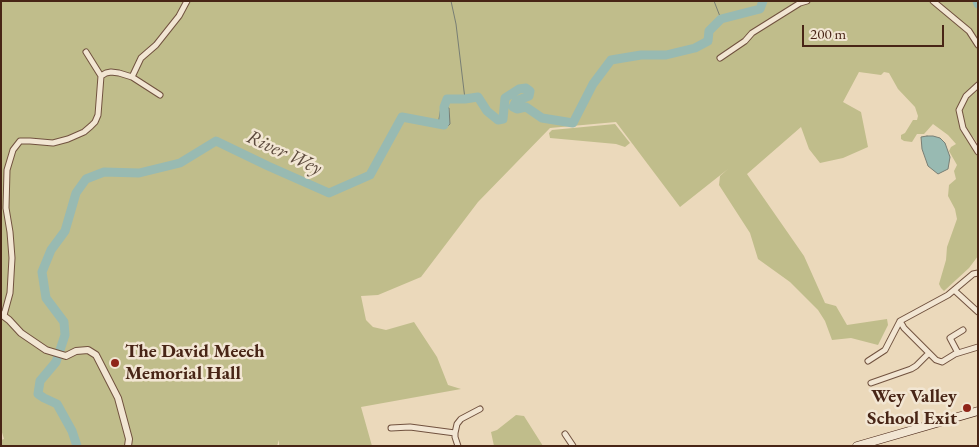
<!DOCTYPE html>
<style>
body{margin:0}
#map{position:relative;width:979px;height:447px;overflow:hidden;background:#ebd9bb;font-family:"EB Garamond",serif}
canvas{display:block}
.frame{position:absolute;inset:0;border:2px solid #482516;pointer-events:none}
.scale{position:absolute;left:802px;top:25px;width:142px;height:22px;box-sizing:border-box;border:2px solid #482516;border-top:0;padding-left:6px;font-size:15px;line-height:18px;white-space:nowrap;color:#482516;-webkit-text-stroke:4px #f2e6d3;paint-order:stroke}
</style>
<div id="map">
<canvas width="979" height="447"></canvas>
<div class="frame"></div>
<div class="scale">200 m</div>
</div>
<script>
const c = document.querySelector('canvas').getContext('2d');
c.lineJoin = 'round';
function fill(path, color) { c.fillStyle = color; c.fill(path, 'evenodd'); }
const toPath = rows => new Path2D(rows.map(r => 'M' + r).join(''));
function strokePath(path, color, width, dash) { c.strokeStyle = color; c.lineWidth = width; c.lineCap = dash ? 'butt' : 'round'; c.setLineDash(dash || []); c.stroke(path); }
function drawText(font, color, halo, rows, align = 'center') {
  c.font = font + ' "EB Garamond",serif'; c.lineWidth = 5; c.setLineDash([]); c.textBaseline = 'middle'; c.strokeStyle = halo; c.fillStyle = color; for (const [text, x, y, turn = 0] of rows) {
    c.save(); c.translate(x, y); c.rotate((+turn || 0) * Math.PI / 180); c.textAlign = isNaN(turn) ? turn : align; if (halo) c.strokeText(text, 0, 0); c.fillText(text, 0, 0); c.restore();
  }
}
fill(toPath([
 [1,1,978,1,978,144,973,137,961,128,978,156,978,256,969,268,944,291,941,288,939,284,946,260,947,247,957,219,955,209,948,196,949,185,956,179,954,171,957,165,949,151,951,147,956,144,948,135,933,124,924,134,917,134,912,142,904,141,901,139,901,135,905,133,913,120,917,120,918,116,915,107,898,89,889,73,884,72,881,75,859,72,843,102,861,112,868,147,843,158,820,163,809,149,801,127,747,174,804,256,825,303,836,306,847,325,887,319,888,325,878,345,851,338,832,340,825,321,818,310,790,282,758,259,750,233,719,185,720,176,728,169,680,207,616,122,550,128,478,202,421,277,378,295,361,296,366,320,373,327,386,330,414,322,437,357,448,385,461,389,361,407,372,446,279,446,279,440,277,446,1,446,1,440,4,439,1,429],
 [615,124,630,143,625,147,616,144,550,138,549,133,552,130],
 [516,415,524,416,543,446,494,446,491,432,497,430]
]), '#c0bd8b');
const water = toPath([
 [441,107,445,107,449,108,450,124,446,128,438,125,441,107],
 [927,136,933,136,940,138,945,143,950,157,948,169,938,174,928,166,922,149,921,137,927,136]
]);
fill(water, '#98bab2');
strokePath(water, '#787e74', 1);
strokePath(toPath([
 [451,1,456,24,465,99],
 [714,1,721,19]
]), '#787e74', 1);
strokePath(toPath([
 [977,1,978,4],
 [77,446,72,431,57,404,44,398,38,394,40,381,56,362,65,335,64,322,46,298,42,272,51,250,65,231,76,193,86,179,104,172,139,173,180,163,216,141,268,166,329,193,370,175,402,117,444,125,444,107,447,99,465,99,478,97,487,111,498,120,503,119,505,98,519,89,526,88,530,91,529,96,516,101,513,107,517,109,526,107,542,118,573,123,593,84,611,60,641,55,666,55,695,48,708,41,709,31,721,19,760,9,763,1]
]), '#98bab2', 9);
const minor = toPath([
 [933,1,969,31,978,45],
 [86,52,101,76],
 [720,58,745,41,752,33,800,3,807,1],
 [132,77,160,95],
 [978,85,966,96,959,110,963,128,978,152],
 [954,290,978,312],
 [4,315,10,293,12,258,10,232,6,208,7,170,13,150,20,141,30,141,53,143,68,139,84,132,91,126,95,122,98,115,101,76,106,73,111,72,119,73,132,77,141,58,156,45,179,16,187,1],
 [900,321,904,328,936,360,942,362,955,354,978,347],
 [958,353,950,338,963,330],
 [868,361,885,350,900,321,948,295,973,274,978,273],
 [871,383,911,369,916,366,929,353],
 [391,428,410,427,455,433],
 [565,434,573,446],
 [458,446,455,437,455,433,457,424,461,419,480,409]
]);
const tertiary = toPath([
 [1,314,9,320,21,333,46,350,66,356,76,351,88,350,96,355,118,398,129,439,128,446]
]);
const secondary = toPath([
 [857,446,978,411]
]);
strokePath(minor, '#71523f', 7);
strokePath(tertiary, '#71523f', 8);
strokePath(secondary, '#482516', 9);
strokePath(minor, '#f2e6d3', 5);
strokePath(tertiary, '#f2e6d3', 6);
strokePath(secondary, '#f2e6d3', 8);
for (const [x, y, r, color] of [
 [115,363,5,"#8f2418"],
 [967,408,5,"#8f2418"]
]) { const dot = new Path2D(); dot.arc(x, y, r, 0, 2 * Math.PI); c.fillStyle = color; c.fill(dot); strokePath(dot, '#f2e6d3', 2); }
drawText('bold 19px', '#482516', '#f2e6d3', [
 ["The David Meech",125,352],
 ["Memorial Hall",125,374],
 ["Wey Valley",957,397,"right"],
 ["School Exit",957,419,"right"]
], 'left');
drawText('italic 20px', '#5c4a3d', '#f2e6d3', [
 ["River Wey",284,153,25]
]);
</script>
